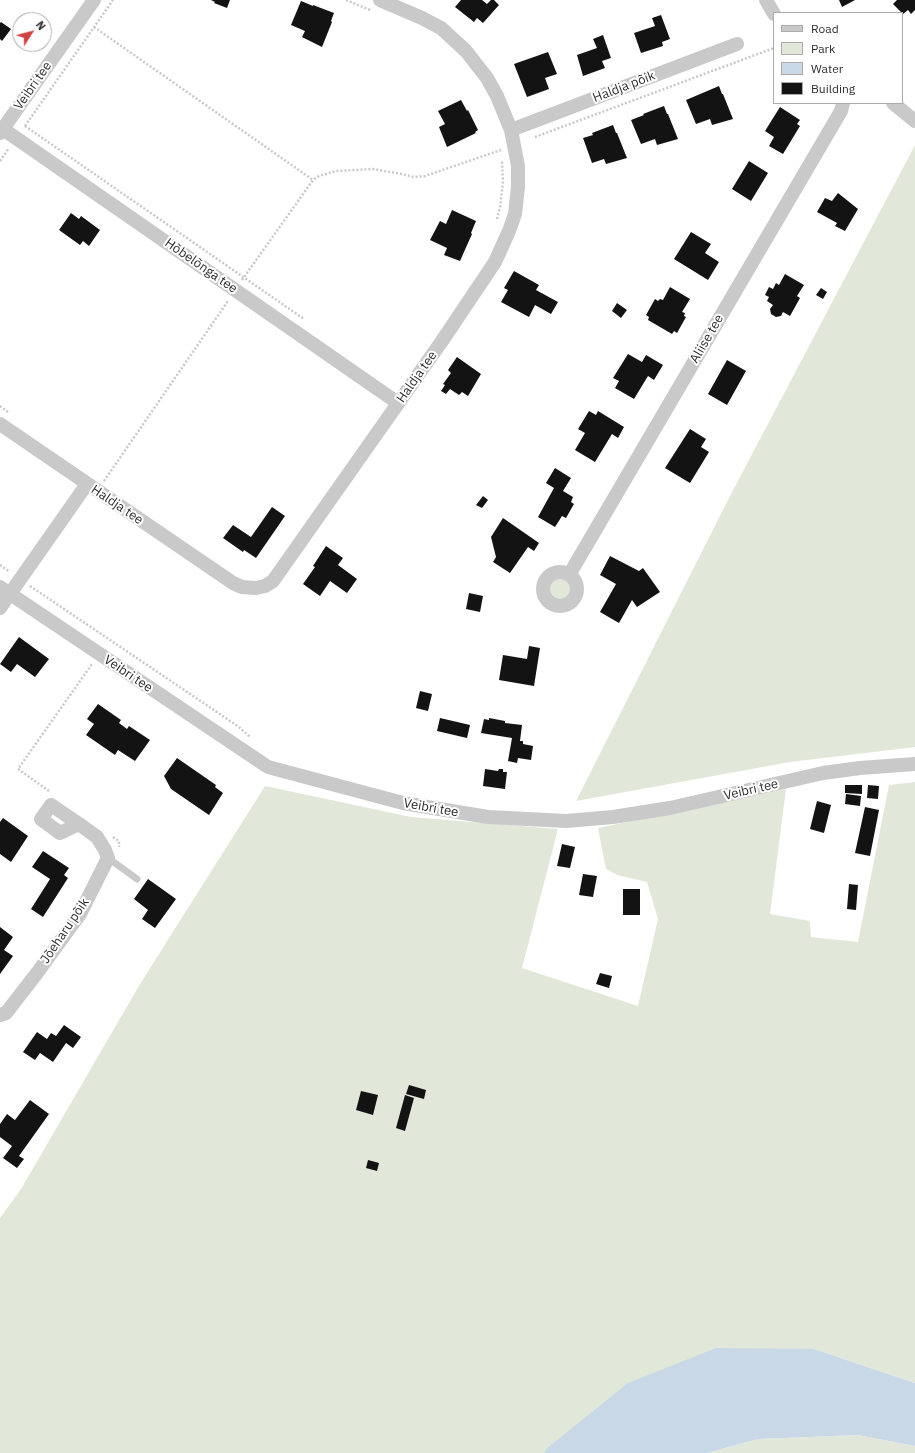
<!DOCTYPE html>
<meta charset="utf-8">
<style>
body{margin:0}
#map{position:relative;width:915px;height:1453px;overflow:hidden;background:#fff;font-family:"IBM Plex Sans",sans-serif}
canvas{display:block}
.legend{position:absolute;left:773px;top:12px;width:130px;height:92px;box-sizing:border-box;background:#fff;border:1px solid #ababab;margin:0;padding:5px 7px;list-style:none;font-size:12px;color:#2c2c2c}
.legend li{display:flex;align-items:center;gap:8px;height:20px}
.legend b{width:20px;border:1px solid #ababab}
.north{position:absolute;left:12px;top:12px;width:40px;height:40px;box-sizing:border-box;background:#fff;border:1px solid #ababab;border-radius:50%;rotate:54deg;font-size:11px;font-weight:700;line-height:16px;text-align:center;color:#2c2c2c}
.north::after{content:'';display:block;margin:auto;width:14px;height:18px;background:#d14140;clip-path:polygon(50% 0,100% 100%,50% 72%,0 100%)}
</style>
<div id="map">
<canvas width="915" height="1453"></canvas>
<ul class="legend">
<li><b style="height:5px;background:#c9c9c9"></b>Road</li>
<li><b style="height:11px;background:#e1e8da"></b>Park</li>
<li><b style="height:11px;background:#c8d8e6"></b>Water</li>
<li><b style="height:11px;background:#131313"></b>Building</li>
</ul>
<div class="north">N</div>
</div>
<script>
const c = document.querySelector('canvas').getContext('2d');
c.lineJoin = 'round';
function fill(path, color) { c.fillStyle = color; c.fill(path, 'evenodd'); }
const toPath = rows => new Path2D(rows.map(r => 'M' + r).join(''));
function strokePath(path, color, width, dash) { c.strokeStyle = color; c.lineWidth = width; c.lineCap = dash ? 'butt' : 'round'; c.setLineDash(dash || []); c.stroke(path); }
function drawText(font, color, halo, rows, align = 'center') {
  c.font = font + ' "IBM Plex Sans",sans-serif'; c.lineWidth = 4; c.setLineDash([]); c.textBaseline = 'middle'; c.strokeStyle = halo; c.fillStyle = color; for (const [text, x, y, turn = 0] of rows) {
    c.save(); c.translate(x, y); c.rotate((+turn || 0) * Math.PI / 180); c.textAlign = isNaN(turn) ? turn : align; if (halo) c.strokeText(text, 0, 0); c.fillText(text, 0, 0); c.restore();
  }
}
fill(toPath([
 [915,145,915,747,790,762,576,801,731,494],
 '546 589a13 13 0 1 1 26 0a13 13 0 1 1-26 0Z',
 [915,782,915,1383,814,1349,546,1449,544,1453,0,1453,0,1218,21,1189,140,984,265,786,411,817,558,829,522,968,638,1006,658,919,647,882,617,875,606,869,598,828,786,789,770,914,810,921,811,937,858,942,889,785],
 [858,1435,915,1446,915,1453,707,1453,758,1439]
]), '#e1e8da');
fill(toPath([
 [716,1348,814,1349,915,1383,915,1446,858,1435,758,1439,707,1453,544,1453,546,1449,628,1383]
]), '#c8d8e6');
fill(toPath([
 [211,0,230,0,227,8,214,3,215,2],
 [461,0,482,0,487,4,491,0,494,0,499,5,483,23,477,18,474,22,455,7],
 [839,0,855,0,842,7],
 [897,0,915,0,915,10,911,14,908,10,903,14,893,4],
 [301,1,313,6,313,5,334,13,331,21,332,22,322,47,302,37,305,31,291,25],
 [661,15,670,39,662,42,663,46,641,53,634,33,655,26,652,18],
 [1,22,11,29,2,41,0,39,0,23],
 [603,35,611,58,602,61,605,68,583,76,577,55,597,48,593,39],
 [548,52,557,74,545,78,549,89,527,97,514,64],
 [719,86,722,94,723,94,733,119,712,125,710,119,696,124,686,100],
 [461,100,467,111,468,110,478,130,475,132,476,133,447,147,439,127,445,124,438,111],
 [664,106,667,114,668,114,678,139,657,145,655,139,641,144,631,120,644,115,643,114],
 [780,107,800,120,797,124,800,126,783,154,769,146,774,137,765,131],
 [613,125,616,133,617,133,627,158,606,164,604,159,592,163,583,138,593,135,592,133],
 [749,161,768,173,751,201,732,189],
 [838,193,858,209,845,231,835,226,837,223,817,212,825,198,832,201],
 [452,210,476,221,471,233,472,234,460,261,444,255,447,248,430,240,440,221,446,224],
 [71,213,79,219,81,216,100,230,89,246,83,241,80,245,59,230],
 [691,232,711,244,705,253,719,262,708,280,674,259],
 [514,271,539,285,536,290,558,302,551,314,535,305,529,317,501,302,508,290,504,288],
 [785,274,804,285,797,296,800,298,790,316,783,312,781,316,776,317,771,314,770,309,773,305,767,301,769,297,765,295,769,287,773,289,776,283,779,285],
 [670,287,690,299,682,312,685,313,684,316,686,317,677,333,674,331,672,334,648,320,649,317,646,315,655,299,658,301,660,299,663,300],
 [821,288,827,292,823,299,816,295],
 [617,303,627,310,621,318,612,311],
 [628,354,642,362,646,355,663,365,654,380,648,376,634,399,615,388,619,381,613,378],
 [457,357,481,374,468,396,462,392,459,395,450,389,446,394,441,391,445,385,443,384,451,373,448,370],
 [727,360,746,371,727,405,708,394],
 [589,411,596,415,598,411,624,427,618,438,612,434,595,462,575,450,585,433,578,429],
 [690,429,706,439,701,447,709,452,690,483,665,468],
 [555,468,571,478,563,491,573,497,571,502,574,504,566,518,562,516,555,527,538,517,554,488,546,483],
 [483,496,488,500,482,508,476,505],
 [272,507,285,516,256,558,244,550,243,552,223,538,233,525,251,537],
 [503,518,539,543,534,551,528,547,510,573,493,562,496,557,491,537],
 [326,546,343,558,338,565,357,579,347,593,330,581,320,596,303,584,315,567,313,566],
 [610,556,639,571,643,568,660,592,637,607,632,600,619,623,600,612,616,584,600,575],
 [469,593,483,596,480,612,466,609],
 [19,637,49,659,35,677,17,664,11,672,0,664],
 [529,646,540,648,534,686,499,680,503,655,527,659],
 [420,691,432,694,428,711,416,708],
 [98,704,121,720,119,723,127,729,129,726,150,740,135,761,118,750,115,755,86,735,94,724,87,719],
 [440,718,470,725,467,738,437,731],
 [489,718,505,721,505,723,522,725,520,741,523,741,523,744,533,746,531,760,518,758,517,763,508,761,512,738,481,733,484,719,489,720],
 [177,758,216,785,215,787,223,793,209,815,171,789,164,776],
 [485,769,498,771,499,769,503,769,503,772,507,772,505,789,483,786],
 [845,785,862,785,862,794,845,793],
 [868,785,879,786,878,799,867,798],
 [846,794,861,796,860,806,845,804],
 [817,801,831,805,824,833,810,829],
 [865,807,879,810,870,856,855,853],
 [3,818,28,836,11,862,0,854,0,822],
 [562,844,575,847,570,868,557,866],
 [43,851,69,868,64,875,68,878,43,917,31,909,50,879,32,867],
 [583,874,597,876,593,897,579,895],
 [148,879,176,899,155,928,142,919,148,910,134,899],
 [849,884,858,885,856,910,847,909],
 [623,889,640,889,640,915,623,915],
 [0,927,13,937,4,950,13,956,0,974],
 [600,973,612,976,609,988,596,984],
 [64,1025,81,1037,73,1048,66,1043,53,1062,40,1053,35,1060,23,1052,37,1032,47,1039,51,1033,56,1036],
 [409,1085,426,1090,424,1099,406,1094],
 [361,1091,378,1095,373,1115,356,1110],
 [405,1095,414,1098,405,1131,396,1128],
 [30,1100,49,1114,19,1156,24,1159,17,1168,3,1158,12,1146,0,1137,0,1124,7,1114,15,1120],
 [368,1160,379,1163,377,1171,366,1168]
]), '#131313');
strokePath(toPath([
 [346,0,370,10],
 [94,27,313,180],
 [25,126,304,319],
 [25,126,113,0],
 [535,137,774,48],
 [0,161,9,148],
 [497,219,500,207,503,183,502,161],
 [242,280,313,180,319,176,336,171,373,169,402,174,414,177,425,176,501,150],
 [0,406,8,412],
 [104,481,228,301],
 [0,565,10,572],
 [30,586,239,727,250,737],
 [49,791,18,769,92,664],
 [113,837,119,841,119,847]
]), '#c9c9c9', 2.5, [2, 2]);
strokePath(toPath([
 [108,858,137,879]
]), '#c9c9c9', 7);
strokePath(toPath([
 [766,0,774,14],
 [893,103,915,121],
 [3,129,398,403],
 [511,130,737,44],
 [0,133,94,0],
 [0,424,233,583,242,587,256,588,265,586,273,581,442,341,495,262,509,231,515,214,518,187,518,166,511,130,497,96,487,78,466,51,441,28,422,18,380,0],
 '543 589a17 17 0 1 1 34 0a17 17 0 1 1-34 0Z',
 [569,575,841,111,843,103],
 [0,587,268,767,403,803,488,817,566,821,613,817,670,808,823,773,860,768,915,764],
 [0,608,87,484],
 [0,1015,6,1013,37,973,80,914,108,858,105,850,97,837,79,824,51,805,41,819,60,833,79,824]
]), '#c9c9c9', 14);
drawText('13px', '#2c2c2c', '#fff', [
 ["Veibri tee",33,86,-55],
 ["Haldja põik",624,87,-21],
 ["Hõbelõnga tee",201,266,35],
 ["Aliise tee",707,339,-60],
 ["Haldja tee",417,377,-55],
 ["Haldja tee",117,505,34],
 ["Veibri tee",128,674,34],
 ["Veibri tee",751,790,-13],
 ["Veibri tee",431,808,10],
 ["Jõeharu põik",65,931,-56]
]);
</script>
